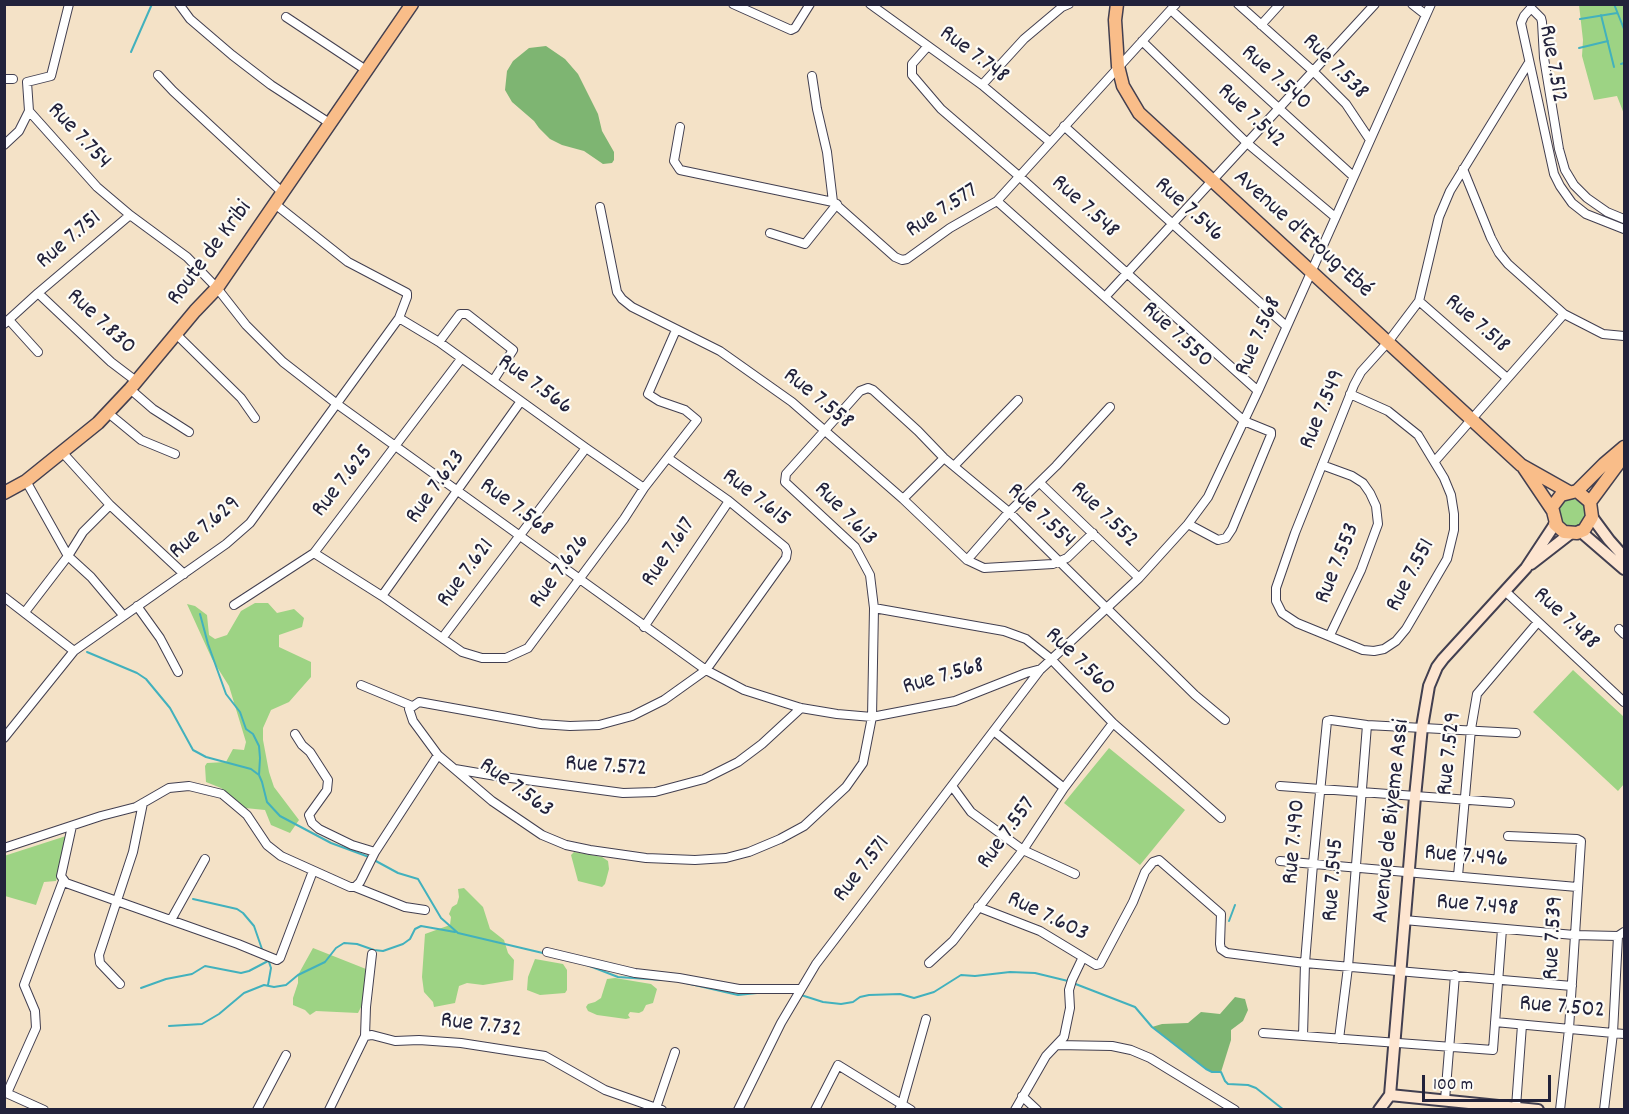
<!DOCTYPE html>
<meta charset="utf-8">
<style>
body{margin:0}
#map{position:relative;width:1629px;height:1114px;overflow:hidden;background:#f4e2c7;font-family:Dekko,sans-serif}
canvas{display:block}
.frame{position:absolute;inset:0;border:6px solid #22223b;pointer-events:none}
.scale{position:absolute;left:1422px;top:1075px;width:129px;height:27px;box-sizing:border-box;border:3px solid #22223b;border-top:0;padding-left:8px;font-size:18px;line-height:21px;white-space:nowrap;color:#22223b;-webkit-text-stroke:4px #fdfcf7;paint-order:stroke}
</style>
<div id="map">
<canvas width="1629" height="1114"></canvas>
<div class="frame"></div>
<div class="scale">100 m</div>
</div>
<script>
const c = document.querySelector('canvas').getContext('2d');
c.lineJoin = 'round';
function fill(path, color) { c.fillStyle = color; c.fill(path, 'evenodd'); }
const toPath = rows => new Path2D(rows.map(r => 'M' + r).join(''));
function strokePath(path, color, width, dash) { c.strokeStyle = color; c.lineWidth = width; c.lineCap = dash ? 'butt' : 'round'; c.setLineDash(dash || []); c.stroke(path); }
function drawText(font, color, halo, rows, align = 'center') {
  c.font = font + ' Dekko,sans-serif'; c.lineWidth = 4.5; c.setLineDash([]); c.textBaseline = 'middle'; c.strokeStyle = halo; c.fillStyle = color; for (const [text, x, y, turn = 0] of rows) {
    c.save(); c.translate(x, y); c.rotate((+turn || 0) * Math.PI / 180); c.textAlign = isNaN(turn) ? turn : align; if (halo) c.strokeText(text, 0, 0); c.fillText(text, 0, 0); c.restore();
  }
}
fill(toPath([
 [1579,5,1624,5,1624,114,1617,96,1594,100,1582,56,1583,40],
 '1558 513a14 14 0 1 1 28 0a14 14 0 1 1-28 0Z',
 [255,603,268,603,277,613,294,609,304,618,302,627,279,635,279,647,311,662,311,677,289,702,271,710,263,728,263,740,269,772,274,787,299,820,290,833,271,825,265,810,245,808,221,788,206,782,205,766,207,763,226,762,233,749,244,750,246,742,229,686,212,659,187,604,195,606,207,615,209,635,215,639,227,635,241,611],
 [1573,670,1624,717,1624,784,1618,791,1533,712],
 [1109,748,1185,810,1140,865,1064,803],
 [66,836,56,881,44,882,36,905,5,896,4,856],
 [574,852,602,857,608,861,609,869,605,884,602,887,578,881,571,855],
 [464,888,483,907,490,929,504,940,508,953,514,960,513,980,483,985,467,983,459,986,455,1003,434,1007,433,1002,424,992,422,977,425,934,450,925,451,917,449,914,452,907,457,904,459,897,458,889],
 [313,948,366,969,363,1003,358,1013,316,1011,310,1015,305,1010,293,1005,293,998,298,983,298,975],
 [535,959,563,964,567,970,567,990,565,993,540,995,527,990,528,977],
 [615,978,651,984,657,989,653,1003,646,1005,643,1011,639,1013,630,1012,628,1015,630,1018,626,1019,597,1015,588,1011,586,1007,588,1004,595,1002,601,998,607,979]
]), '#9dd384');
fill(toPath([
 [546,46,565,59,578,74,598,114,602,131,614,152,614,160,612,163,603,164,584,151,562,145,550,139,539,128,534,121,512,102,505,90,507,71,513,61,529,48],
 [1235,997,1245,999,1248,1010,1243,1021,1231,1030,1231,1040,1221,1072,1212,1072,1206,1069,1152,1027,1162,1024,1188,1023,1201,1012,1220,1014]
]), '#7eb572');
strokePath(toPath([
 [1614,4,1624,29],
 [1601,15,1614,67],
 [1580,19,1617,13],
 [1579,48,1608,41],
 [131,52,152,4],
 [1621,64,1624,63],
 [200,614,208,644,226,694,240,712,246,729,253,734,259,746,260,758,259,775],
 [87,652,137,673,146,679,170,708,193,750,206,757,251,769,259,775,262,782,267,802,280,816,331,843,369,857],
 [374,860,398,873,418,879,441,918,458,933,547,954],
 [193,899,237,909,243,913,254,926,263,952],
 [1229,921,1235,905],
 [587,965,618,977,663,980],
 [686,983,738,995,757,993],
 [1073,983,1135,1007,1152,1027,1206,1069,1212,1072,1221,1072,1225,1081,1228,1084,1248,1085,1256,1088,1284,1110],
 [268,985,271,968,269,962],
 [141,988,166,979,192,974,205,966,241,973,249,971,268,961],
 [801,995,823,1002,841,1004,853,1002,860,997,869,995,900,994,914,998,934,992,961,975,975,976,1010,972,1035,973,1068,981],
 [169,1026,202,1024,219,1014,244,993,264,985,274,987,286,985,298,975,325,962,336,948,344,943,357,944,374,950,383,951,403,944,410,939,415,929,421,926,455,932]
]), '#42b1bd', 2);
const street = toPath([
 [179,4,190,19,232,55,271,85,331,124],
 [733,4,791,30,795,28,810,4],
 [870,4,982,85,1050,142],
 [1238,4,1313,71,1346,104,1370,140],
 [1412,4,1426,15],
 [1171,10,1353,176],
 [286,17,366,70],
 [1261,25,1280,4],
 [1142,41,1247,143,1335,217],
 [927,47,912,64,912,75,941,109,1020,177,1258,391],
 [158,75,173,91,283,193],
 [812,76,817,109,827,152,833,202],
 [4,79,13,79],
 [982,85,1024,39,1062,7,1069,4],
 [29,111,27,82,51,76,69,4],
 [1064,126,1286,326],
 [680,127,674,161,680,170,833,202,895,257,902,260,907,259,950,228,997,201,1176,4],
 [4,145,19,131,29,111,97,187,130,215],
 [1463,169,1491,238,1499,253,1508,264,1564,314,1603,334,1624,336],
 [997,201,1244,421,1271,432,1271,435,1232,529,1226,538,1218,540,1188,524],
 [600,207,617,292,622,299,632,307,720,351,792,402,903,499,967,560,984,568,1053,564,1067,558,1093,533],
 [1624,219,1607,212,1587,198,1574,185,1565,170,1559,149,1544,58,1542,22,1541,18,1531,8,1524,16,1521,23,1554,174,1560,186,1572,203,1586,214,1624,229],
 [770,233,805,244,837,204],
 [38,293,111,362,136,381],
 [1105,297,1375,4],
 [1419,301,1507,378],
 [399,318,439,342,586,448,644,488],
 [9,320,38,352],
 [4,324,38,293,130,215,187,257,217,288,246,325,283,362,337,404,706,670,744,690,801,708,837,714,872,717,955,701,1026,673,1041,669,1139,578,1188,524,1208,497,1258,391,1431,4],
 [176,334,241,398,255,418],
 [439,342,460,314,467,314,513,350,493,381],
 [130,389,153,409,189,432],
 [1350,394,1388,411,1418,435,1444,478,1451,495,1454,514,1454,530,1447,559,1406,629,1396,641,1384,649,1374,651,1363,650,1297,623,1282,613,1276,601,1276,588,1295,533,1354,385,1361,372,1388,342,1419,301,1439,217,1450,191,1528,64],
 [107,412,141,440,175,454],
 [62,452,110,505,184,574],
 [668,458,729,501,785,547,787,552,786,558,706,670,664,700,632,716,599,725,570,726,541,724,419,702,409,709,413,721,438,755,492,801,542,835,566,845,590,850,646,858,695,860,726,858,749,852,780,839,804,826,846,787,863,763,872,717,874,608,870,575,855,547,785,482,786,474,860,391,868,388,873,390,918,431,944,458,1009,512,1195,695,1225,720],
 [1435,461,1564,314],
 [1322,465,1352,476,1363,483,1370,493,1376,506,1378,524,1361,570,1330,635],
 [954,466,1018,400],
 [26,481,68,556,91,577,123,615],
 [1040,483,1139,578],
 [903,499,944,458],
 [314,553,382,596,462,652,482,658,506,658,528,648,624,519,644,488,697,420,685,410,659,401,648,394,676,330],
 [967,560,1009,512,1056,466,1110,407],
 [1505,591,1624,702],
 [382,596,521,401],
 [4,597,74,651],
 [234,605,314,553,461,359],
 [137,606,160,638,178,672],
 [874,608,1004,631,1026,639,1051,659,1113,723,1221,818],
 [25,612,68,556,83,532,110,505],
 [644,627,729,501],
 [1619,629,1624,634],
 [443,637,586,448],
 [361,685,412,706],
 [995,732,1064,788],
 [1516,733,1367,725,1331,720,1327,721,1313,864,1305,963,1572,986],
 [295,734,302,745,310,752,328,780,327,790,309,815,312,823,319,829,352,845,375,852],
 [4,738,74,651,226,544,250,523,399,318,407,297,407,293,348,262,275,204],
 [455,769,496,776,623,793,655,792,704,779,738,762,762,744,801,708],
 [952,786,971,812,1023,850,1075,874],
 [1280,786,1510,803],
 [72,826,61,876,66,883,238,944,277,960,280,958,313,871],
 [1508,836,1577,839,1581,841,1569,1029,1560,1110],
 [4,848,101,816,136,807,169,788,189,786,222,794,234,804,247,815,267,845,281,856,350,887,355,887,405,907,425,910],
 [1280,861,1577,887],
 [1458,876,1471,729,1477,694,1538,622],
 [355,887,360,882,375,852,438,755],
 [978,907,1040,931,1096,965,1100,964,1133,902,1145,872,1153,862,1159,860,1221,914,1220,944,1221,949,1227,953,1305,963,1303,1036],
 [171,920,205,859],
 [1404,920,1574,935,1618,936],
 [547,952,635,973,679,978,739,989,801,989],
 [929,963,953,941,1023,850,1064,788,1113,723],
 [120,984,100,963,99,955,133,852,143,803],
 [1495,1022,1624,1034],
 [1263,1033,1493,1050,1502,929],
 [365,1036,366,1007,372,954],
 [1339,1039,1348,967,1367,725],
 [1057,1045,1112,1046,1131,1050,1150,1058,1235,1110],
 [4,1092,44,1110],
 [7,1093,36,1028,35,1011,24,985,63,881],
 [1022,1096,1037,1110],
 [1445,1100,1455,975],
 [1516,1107,1522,1025],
 [656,1108,675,1052],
 [257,1110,286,1055],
 [329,1110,365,1036,372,1035,395,1041,419,1040,461,1043,545,1056,605,1090,662,1110],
 [738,1110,781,1023,816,964,1040,670],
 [815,1110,838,1065,911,1110],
 [899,1110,902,1104,926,1019],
 [1015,1110,1046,1056,1064,1037,1070,1008,1069,990,1072,980,1083,957],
 [1604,1110,1613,1033,1618,936,1624,932]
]);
const secondary = toPath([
 [1592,517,1609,540,1624,557],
 [1580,531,1624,569],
 [1531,564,1571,533],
 [1390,1095,1538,1110],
 [1379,1110,1390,1095,1415,797,1422,727,1429,686,1437,667,1443,659,1526,568,1555,524]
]);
const primary = toPath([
 [1117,4,1115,20,1118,66,1123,86,1139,113,1521,465,1569,492],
 [1524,468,1553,511],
 [1577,491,1590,502,1592,517,1584,530,1577,533,1564,532,1555,524,1556,523,1552,507,1561,495,1577,491],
 [1577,491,1604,464,1624,447],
 [4,493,26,481,98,423,130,389,195,311,217,288,412,4],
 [1590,502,1624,456]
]);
strokePath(street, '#423f50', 10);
strokePath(secondary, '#423f50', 14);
strokePath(primary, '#423f50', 15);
strokePath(street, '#fff', 8);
strokePath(secondary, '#fde5d0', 10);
strokePath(primary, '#f9bd89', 12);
drawText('24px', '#22223b', '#fdfcf7', [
 ["Rue 7.748",973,56,37],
 ["Rue 7.512",1551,64,80],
 ["Rue 7.538",1334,68,45],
 ["Rue 7.540",1275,79,42],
 ["Rue 7.542",1250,117,43],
 ["Rue 7.754",78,137,47],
 ["Rue 7.548",1084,208,42],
 ["Rue 7.546",1188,211,42],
 ["Rue 7.577",943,212,-33],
 ["Avenue d'Etoug-Ebé",1302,235,42],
 ["Rue 7.751",70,241,-40],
 ["Route de Kribi",211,254,-53],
 ["Rue 7.830",100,323,43],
 ["Rue 7.518",1476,325,41],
 ["Rue 7.550",1176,336,42],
 ["Rue 7.568",1260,337,-66],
 ["Rue 7.566",534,386,36],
 ["Rue 7.558",817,400,39],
 ["Rue 7.549",1324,410,-67],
 ["Rue 7.625",344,482,-52],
 ["Rue 7.623",437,488,-54],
 ["Rue 7.615",755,499,38],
 ["Rue 7.568",515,509,36],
 ["Rue 7.613",844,515,46],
 ["Rue 7.552",1103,516,44],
 ["Rue 7.554",1040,517,43],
 ["Rue 7.629",206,529,-40],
 ["Rue 7.617",670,553,-56],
 ["Rue 7.553",1339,564,-68],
 ["Rue 7.626",561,572,-54],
 ["Rue 7.621",467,574,-53],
 ["Rue 7.551",1412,576,-62],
 ["Rue 7.488",1565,620,43],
 ["Rue 7.560",1079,663,44],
 ["Rue 7.568",944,678,-16],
 ["Rue 7.529",1451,754,-84],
 ["Rue 7.572",606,768,4],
 ["Rue 7.563",515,789,36],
 ["Avenue de Biyeme Assi",1393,821,-84],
 ["Rue 7.557",1008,834,-54],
 ["Rue 7.490",1296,842,-85],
 ["Rue 7.496",1466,858,5],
 ["Rue 7.571",863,870,-52],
 ["Rue 7.545",1335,880,-86],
 ["Rue 7.498",1477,907,5],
 ["Rue 7.603",1047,918,26],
 ["Rue 7.539",1555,938,-87],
 ["Rue 7.502",1562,1009,5],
 ["Rue 7.732",481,1027,7]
]);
</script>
